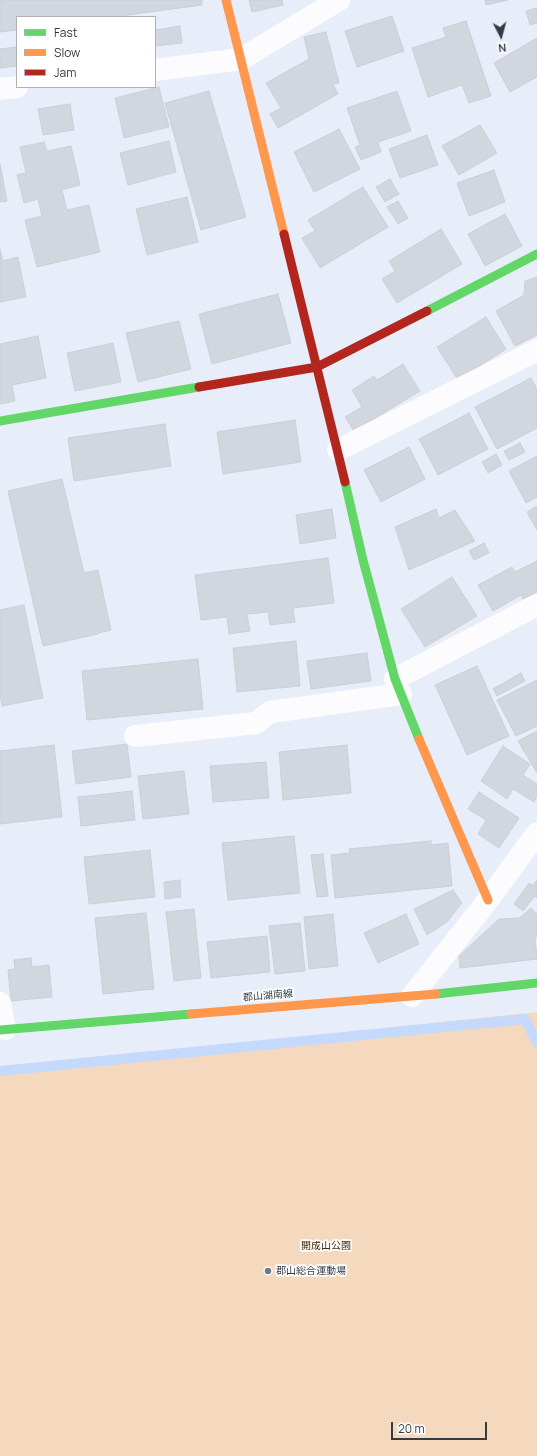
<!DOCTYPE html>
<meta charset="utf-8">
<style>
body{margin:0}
#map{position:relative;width:537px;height:1456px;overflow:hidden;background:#e8eef9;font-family:Manrope,sans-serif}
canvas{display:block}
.legend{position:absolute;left:16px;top:16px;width:140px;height:72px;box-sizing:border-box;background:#fff;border:1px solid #afb1b3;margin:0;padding:5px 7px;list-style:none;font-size:12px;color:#363b42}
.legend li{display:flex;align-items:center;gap:8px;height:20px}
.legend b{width:20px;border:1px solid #afb1b3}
.north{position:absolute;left:481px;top:16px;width:40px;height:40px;-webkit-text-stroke:3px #fff;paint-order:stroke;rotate:174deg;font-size:11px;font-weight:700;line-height:16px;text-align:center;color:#363b42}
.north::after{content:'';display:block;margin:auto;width:14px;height:18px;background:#363b42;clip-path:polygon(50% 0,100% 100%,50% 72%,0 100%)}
.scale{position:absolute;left:391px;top:1422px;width:96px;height:18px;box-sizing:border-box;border:2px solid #363b42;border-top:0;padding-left:5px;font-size:12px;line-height:14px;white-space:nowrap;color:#363b42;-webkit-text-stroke:3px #fff;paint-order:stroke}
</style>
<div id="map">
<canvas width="537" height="1456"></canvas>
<ul class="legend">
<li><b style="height:5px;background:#63d668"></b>Fast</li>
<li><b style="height:5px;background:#ff974d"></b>Slow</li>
<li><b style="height:5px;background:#b3261e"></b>Jam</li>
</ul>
<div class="north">N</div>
<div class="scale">20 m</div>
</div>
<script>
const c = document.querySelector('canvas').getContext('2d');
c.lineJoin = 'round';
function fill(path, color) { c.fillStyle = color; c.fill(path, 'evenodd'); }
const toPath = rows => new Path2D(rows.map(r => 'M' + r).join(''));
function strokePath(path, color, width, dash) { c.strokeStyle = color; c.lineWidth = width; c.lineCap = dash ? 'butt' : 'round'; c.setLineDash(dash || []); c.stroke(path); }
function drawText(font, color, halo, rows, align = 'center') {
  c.font = font + ' Manrope,"Noto Sans JP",sans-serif'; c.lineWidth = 3.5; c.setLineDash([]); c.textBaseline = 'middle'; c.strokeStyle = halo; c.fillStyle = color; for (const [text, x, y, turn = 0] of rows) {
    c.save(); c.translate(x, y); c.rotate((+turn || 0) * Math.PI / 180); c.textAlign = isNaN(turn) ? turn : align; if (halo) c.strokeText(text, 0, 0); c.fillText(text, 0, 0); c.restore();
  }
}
fill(toPath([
 [537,1012,537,1456,0,1456,0,1069]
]), '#f4d9bf');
strokePath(toPath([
 [0,1071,525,1019,537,1043]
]), '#c4d9fb', 10);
const building = toPath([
 [0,0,202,0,202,5,113,17,17,17,17,30,0,32,0,0],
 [249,0,282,0,283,5,252,12,249,0],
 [485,0,508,0,486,5,485,0],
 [537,8,537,23,530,25,526,11,537,8],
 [392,16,404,51,357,67,345,31,392,16],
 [466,21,491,96,469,103,462,85,428,97,412,48,446,37,443,28,466,21],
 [180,26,182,43,155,46,155,30,180,26],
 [326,32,339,83,333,84,338,94,278,128,270,114,281,108,266,83,309,59,304,37,326,32],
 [537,38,537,77,510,92,494,63,537,38],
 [17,47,17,66,0,68,0,49,17,47],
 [159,87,169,127,124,138,115,98,159,87],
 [209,91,246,217,201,230,165,103,209,91],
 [397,91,411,131,378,142,381,152,361,160,355,147,360,145,347,108,397,91],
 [70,104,74,130,43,135,38,109,70,104],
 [480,125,497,153,459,175,442,146,480,125],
 [339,129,360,169,314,192,294,152,339,129],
 [427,135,438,165,400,178,389,149,427,135],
 [169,141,176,172,128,185,120,153,169,141],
 [44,142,47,151,71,146,80,185,62,190,67,210,89,205,100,252,37,267,25,220,42,216,38,199,24,203,17,175,26,173,20,147,44,142],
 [0,164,7,201,0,202,0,164],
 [494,170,505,202,469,216,457,183,494,170],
 [390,179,399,194,385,202,376,187,390,179],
 [363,187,388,227,320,268,302,238,315,231,308,220,363,187],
 [187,197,198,242,147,255,136,209,187,197],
 [398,201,408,218,398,224,387,207,398,201],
 [505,214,522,246,485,266,468,234,505,214],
 [441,229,462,264,397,303,382,279,395,271,389,261,441,229],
 [0,250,3,261,18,257,26,297,0,302,0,250],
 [537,277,537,335,515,346,496,311,524,295,525,281,537,277],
 [278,294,291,343,212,364,199,314,278,294],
 [486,317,506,349,458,380,437,347,486,317],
 [179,321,191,369,138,382,126,333,179,321],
 [38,336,46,378,12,385,15,401,0,404,0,344,38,336],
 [113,343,121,382,75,391,67,353,113,343],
 [403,364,420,391,354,431,345,417,362,407,352,390,374,376,377,380,403,364],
 [531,378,537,389,537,428,497,449,475,407,531,378],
 [469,413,488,449,438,475,419,439,469,413],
 [295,420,301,462,223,474,217,432,295,420],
 [165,424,171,466,74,481,68,438,165,424],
 [520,443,525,452,509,460,504,451,520,443],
 [409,447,425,479,381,502,364,470,409,447],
 [496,454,502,465,488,473,482,462,496,454],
 [537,456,537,497,526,503,509,471,537,456],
 [62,479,84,573,98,570,111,630,98,633,98,634,43,646,8,491,62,479],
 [537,506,537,530,527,512,537,506],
 [332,509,336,538,300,544,296,515,332,509],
 [436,509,439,518,455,510,475,541,409,570,395,527,436,509],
 [484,543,489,553,474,560,469,551,484,543],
 [328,558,334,603,293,608,295,622,270,625,268,612,247,614,250,631,229,634,227,617,201,620,195,575,328,558],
 [537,561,537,592,523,599,521,595,493,611,478,585,512,567,515,572,537,561],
 [452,577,477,616,425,647,401,609,452,577],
 [24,605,43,698,2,706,0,694,0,610,24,605],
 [296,641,300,686,237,692,233,648,296,641],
 [367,653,371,681,311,689,307,661,367,653],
 [198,659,203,709,87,720,82,671,198,659],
 [477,666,509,736,467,755,435,685,477,666],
 [521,673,525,681,497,696,493,689,521,673],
 [537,680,537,726,516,736,497,700,537,680],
 [537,731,537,773,518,741,537,731],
 [127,744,131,777,76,784,72,751,127,744],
 [54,745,62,817,0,824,0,751,54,745],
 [347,745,351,793,283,800,279,752,347,745],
 [503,746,530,764,523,775,537,784,537,797,534,802,513,789,507,799,481,781,503,746],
 [266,762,269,798,213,802,210,766,266,762],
 [184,771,189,814,143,819,138,776,184,771],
 [132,791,135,820,81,826,78,797,132,791],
 [479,792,519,818,499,848,478,834,486,820,468,809,479,792],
 [294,836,300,893,228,900,222,843,294,836],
 [431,841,431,845,448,843,452,886,335,898,331,855,350,853,349,849,431,841],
 [150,850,155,897,89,904,84,857,150,850],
 [323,854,328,896,317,897,311,855,323,854],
 [180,880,181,897,165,899,164,882,180,880],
 [537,880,537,898,535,896,523,911,514,904,529,883,533,886,537,880],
 [453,890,462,903,447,922,427,935,414,909,453,890],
 [531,908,537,914,537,936,535,938,537,959,460,968,459,956,499,919,519,918,531,908],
 [194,909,201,978,174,981,166,912,194,909],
 [146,913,154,989,103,994,95,918,146,913],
 [333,914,338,966,309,969,304,917,333,914],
 [406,914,419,944,378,963,364,933,406,914],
 [300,923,305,971,275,974,269,926,300,923],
 [267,936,270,972,211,978,207,942,267,936],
 [31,958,32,967,49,965,52,997,11,1001,8,970,15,969,14,960,31,958]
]);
fill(building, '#d2d7df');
strokePath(building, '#cacfd7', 1);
strokePath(toPath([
 [155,70,241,59,339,0],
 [0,89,17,87],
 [338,450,537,350],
 [395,679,537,605],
 [135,736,256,723,270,712,401,694],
 [412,996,488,900,537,833],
 [0,1003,5,1029]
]), '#fcfcfe', 22);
strokePath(toPath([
 [427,311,537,254],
 [0,421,199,387],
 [345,482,363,560,395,679,419,739],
 [436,994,537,983],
 [0,1030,191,1014]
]), '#63d668', 9);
strokePath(toPath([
 [226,0,284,234],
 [419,739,488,900],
 [191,1014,436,994]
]), '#ff974d', 9);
strokePath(toPath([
 [284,234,345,482],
 [199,387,317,367,427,311]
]), '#b3261e', 9);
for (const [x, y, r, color] of [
 [268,1271,4,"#747a82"]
]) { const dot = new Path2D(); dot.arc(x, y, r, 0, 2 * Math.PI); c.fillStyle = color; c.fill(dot); strokePath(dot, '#fff', 1.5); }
drawText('10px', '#363b42', '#fff', [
 ["郡山湖南線",268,996,-5]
]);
drawText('10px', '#442a0c', '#fff', [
 ["開成山公園",326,1246]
]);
drawText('10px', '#363b42', '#fff', [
 ["郡山総合運動場",276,1271]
], 'left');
</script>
